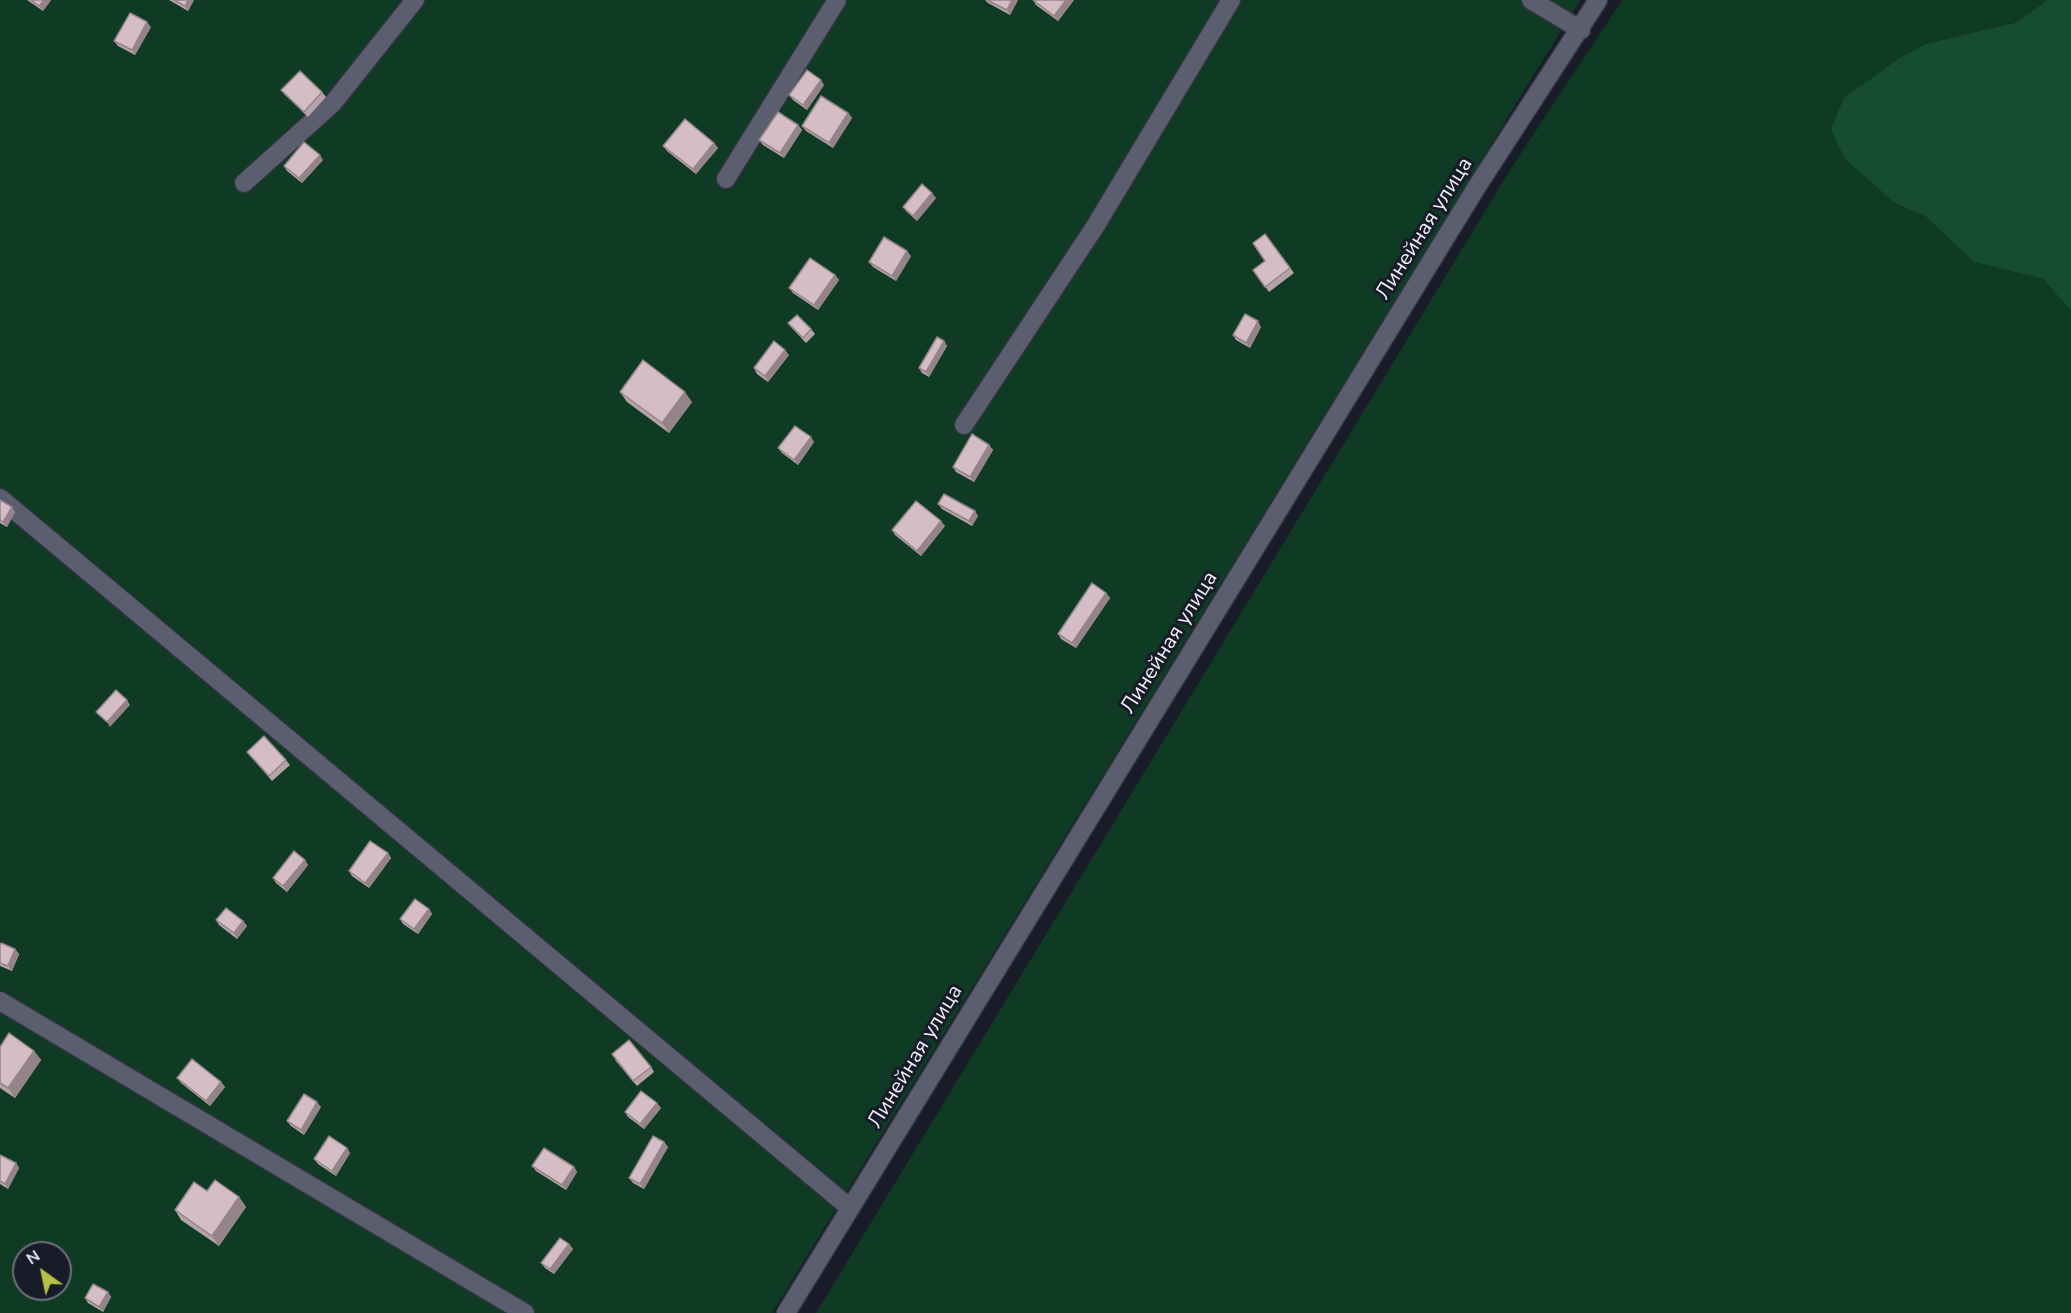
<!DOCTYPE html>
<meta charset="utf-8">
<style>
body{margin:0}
#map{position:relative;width:2071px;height:1313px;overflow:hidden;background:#181b28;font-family:"Nunito Sans",sans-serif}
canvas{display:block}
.north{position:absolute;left:12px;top:1241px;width:60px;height:60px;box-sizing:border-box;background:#181b28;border:2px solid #6e707c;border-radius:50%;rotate:327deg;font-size:16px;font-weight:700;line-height:24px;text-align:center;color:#eef0fa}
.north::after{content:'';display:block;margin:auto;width:21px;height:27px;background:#b9c046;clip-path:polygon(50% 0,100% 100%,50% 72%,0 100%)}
</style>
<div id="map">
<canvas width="2071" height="1313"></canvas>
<div class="north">N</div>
</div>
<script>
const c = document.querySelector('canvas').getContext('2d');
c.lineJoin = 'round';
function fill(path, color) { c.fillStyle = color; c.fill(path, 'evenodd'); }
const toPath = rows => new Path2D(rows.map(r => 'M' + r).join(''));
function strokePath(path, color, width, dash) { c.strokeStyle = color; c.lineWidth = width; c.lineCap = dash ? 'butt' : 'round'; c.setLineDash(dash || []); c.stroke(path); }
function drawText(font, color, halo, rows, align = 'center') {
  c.font = font + ' "Nunito Sans",sans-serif'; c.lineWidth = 6; c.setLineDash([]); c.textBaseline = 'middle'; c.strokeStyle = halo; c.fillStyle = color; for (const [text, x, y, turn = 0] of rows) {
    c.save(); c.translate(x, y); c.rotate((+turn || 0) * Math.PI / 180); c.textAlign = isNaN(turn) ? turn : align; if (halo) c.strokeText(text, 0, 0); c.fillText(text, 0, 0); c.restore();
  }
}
fill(toPath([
 [0,0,1580,0,772,1313,0,1313],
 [24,1253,60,1253,60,1289,24,1289],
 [1622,0,2047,0,2018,22,1925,44,1898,59,1844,98,1895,203,1925,216,1974,262,2043,279,2071,311,2071,1313,816,1313,1510,170]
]), '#0f3a23');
fill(toPath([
 [2047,0,2071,0,2071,311,2043,279,1974,262,1925,216,1895,203,1845,159,1831,129,1844,98,1898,59,1925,44,2018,22]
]), '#164d30');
const minor = toPath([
 [1531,0,1581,30],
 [726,179,837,0],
 [244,183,333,103,415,0],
 [964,425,1096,225,1231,0],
 [0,498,850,1208],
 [0,1001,525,1313],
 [786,1313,1476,188,1598,0]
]);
strokePath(minor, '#333540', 21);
strokePath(minor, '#5a5e6e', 18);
fill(toPath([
 [27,0,51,0,43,11],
 [169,0,194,0,188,11],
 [985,0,1018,0,1010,15,988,3],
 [1033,0,1074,0,1058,21,1036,5],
 [151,27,135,55,118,46,114,41],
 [824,85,807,110,793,100,789,95],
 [281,90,322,92,326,97,308,117,285,95],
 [848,113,852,118,833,148,806,131,802,126],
 [798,125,802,130,784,158,763,145,759,140],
 [714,143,718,148,696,174,667,151,663,146],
 [323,160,302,183,287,171,284,166],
 [936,198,917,221,907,212,903,207],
 [1265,234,1294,273,1269,292,1253,270,1265,261],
 [911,256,896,281,873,267,869,262],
 [835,275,839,280,818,310,793,293,789,288],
 [788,323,811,329,815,334,806,343,792,328],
 [1261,327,1250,348,1236,340,1233,335],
 [944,341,947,346,929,377,922,373,919,368],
 [789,355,768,382,757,374,754,368],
 [620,392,692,402,669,433,627,402],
 [814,442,798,465,782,453,778,448],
 [989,445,993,450,974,482,956,472,953,467],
 [0,500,15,512,7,527,0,523],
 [938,504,978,516,972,526,942,509],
 [945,526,921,556,895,535,892,530],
 [1106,593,1110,598,1076,648,1061,639,1058,634],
 [247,752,286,760,290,765,272,781],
 [388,853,391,858,369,888,352,876,349,871],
 [305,860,308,865,287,892,276,883,273,878],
 [429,909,432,914,418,934,403,924,400,919],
 [216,920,243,921,247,926,237,939,219,925],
 [0,946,15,949,19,954,12,971,0,966],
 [0,1047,34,1051,41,1060,15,1098,0,1088],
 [615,1060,651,1067,654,1072,637,1086],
 [177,1078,221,1082,225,1087,210,1106,181,1083],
 [321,1107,304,1135,291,1126,287,1121],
 [661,1108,644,1129,628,1117,625,1112],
 [664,1142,668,1147,644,1189,633,1183,629,1178],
 [347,1148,350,1153,336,1176,318,1164,314,1159],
 [0,1155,16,1163,19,1168,8,1189,0,1184],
 [532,1166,574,1167,577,1172,566,1190,536,1171],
 [207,1191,239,1197,246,1207,219,1246,181,1220,175,1210],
 [569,1244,573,1249,554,1274,545,1268,541,1263],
 [108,1292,111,1297,103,1312,88,1303,85,1298]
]), '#b6a3a9');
fill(toPath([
 [44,0,51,0,43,11,39,6],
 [188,0,194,0,188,11,185,6],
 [1012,0,1018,0,1010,15,1007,10],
 [1066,0,1074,0,1058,21,1054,16],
 [147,22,151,27,135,55,132,50],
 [821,80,824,85,807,110,803,105],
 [848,113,852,118,833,148,829,143],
 [798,125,802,130,784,158,780,153],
 [714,143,718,148,696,174,693,169],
 [320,155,323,160,302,183,299,178],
 [932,193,936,198,917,221,913,216],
 [907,251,911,256,896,281,892,276],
 [835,275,839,280,818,310,814,305],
 [1258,321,1261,327,1250,348,1246,343],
 [944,341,947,346,929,377,926,372],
 [785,350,789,355,768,382,765,376],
 [685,392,692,402,669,433,662,423],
 [811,437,814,442,798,465,794,460],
 [989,445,993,450,974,482,970,477],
 [12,507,15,512,7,527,3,522],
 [975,511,978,516,972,526,969,521],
 [941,521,945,526,921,556,917,551],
 [1106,593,1110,598,1076,648,1072,643],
 [127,700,130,705,110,727,107,722],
 [388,853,391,858,369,888,365,883],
 [305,860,308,865,287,892,283,886],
 [429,909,432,914,418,934,414,929],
 [243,921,247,926,237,939,234,933],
 [15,949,19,954,12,971,8,966],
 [34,1051,41,1060,15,1098,8,1088],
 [221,1082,225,1087,210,1106,206,1101],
 [317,1102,321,1107,304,1135,301,1130],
 [657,1103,661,1108,644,1129,640,1124],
 [664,1142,668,1147,644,1189,640,1184],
 [347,1148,350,1153,336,1176,332,1171],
 [16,1163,19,1168,8,1189,5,1184],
 [574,1167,577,1172,566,1190,562,1185],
 [239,1197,246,1207,219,1246,212,1236],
 [569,1244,573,1249,554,1274,550,1269],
 [108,1292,111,1297,103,1312,99,1307]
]), '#94848a');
const building = toPath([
 [31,0,44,0,39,6,31,0],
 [174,0,188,0,185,6,174,0],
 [987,0,1012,0,1007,10,987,0],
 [1033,0,1066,0,1054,16,1033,0],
 [130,13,147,22,132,50,114,41,130,13],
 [807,70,821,80,803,105,789,95,807,70],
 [300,71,322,92,304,112,281,90,300,71],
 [821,96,848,113,829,143,802,126,821,96],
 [778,112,798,125,780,153,759,140,778,112],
 [685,119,714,143,693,169,663,146,685,119],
 [304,142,320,155,299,178,284,166,304,142],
 [922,184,932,193,913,216,903,207,922,184],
 [1265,234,1290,268,1265,287,1253,270,1265,261,1253,243,1265,234],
 [884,237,907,251,892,276,869,262,884,237],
 [810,258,835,275,814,305,789,288,810,258],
 [1245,314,1258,321,1246,343,1233,335,1245,314],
 [797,315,811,329,803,338,788,323,797,315],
 [937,337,944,341,926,372,919,368,937,337],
 [774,341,785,350,765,376,754,368,774,341],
 [643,360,685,392,662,423,620,392,643,360],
 [795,426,811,437,794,460,778,448,795,426],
 [972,434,989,445,970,477,953,467,972,434],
 [944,494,975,511,969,521,938,504,944,494],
 [0,500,12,507,3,522,0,520,0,500],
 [916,501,941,521,917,551,892,530,916,501],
 [1092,583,1106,593,1072,643,1058,634,1092,583],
 [116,690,127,700,107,722,96,712,116,690],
 [264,736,286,760,269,776,247,752,264,736],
 [370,841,388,853,365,883,349,871,370,841],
 [294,851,305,860,283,886,273,878,294,851],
 [415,899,429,909,414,929,400,919,415,899],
 [226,908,243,921,234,933,216,920,226,908],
 [1,943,15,949,8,966,0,963,0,946,1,943],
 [9,1033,34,1051,8,1088,0,1083,0,1047,9,1033],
 [629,1040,651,1067,633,1081,612,1054,629,1040],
 [192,1059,221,1082,206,1101,177,1078,192,1059],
 [641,1091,657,1103,640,1124,625,1112,641,1091],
 [304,1094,317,1102,301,1130,287,1121,304,1094],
 [329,1136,347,1148,332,1171,314,1159,329,1136],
 [653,1136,664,1142,640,1184,629,1178,653,1136],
 [544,1148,574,1167,562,1185,532,1166,544,1148],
 [0,1155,16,1163,5,1184,0,1181,0,1155],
 [215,1180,239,1197,212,1236,175,1210,194,1182,207,1191,215,1180],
 [560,1238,569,1244,550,1269,541,1263,560,1238],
 [93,1284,108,1292,99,1307,85,1298,93,1284]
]);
fill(building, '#d4bdc5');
strokePath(building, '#94848a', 1.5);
drawText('21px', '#eef0fa', '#181b28', [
 ["Линейная улица",1425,229,-58],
 ["Линейная улица",1170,643,-58],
 ["Линейная улица",916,1057,-59]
]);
</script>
